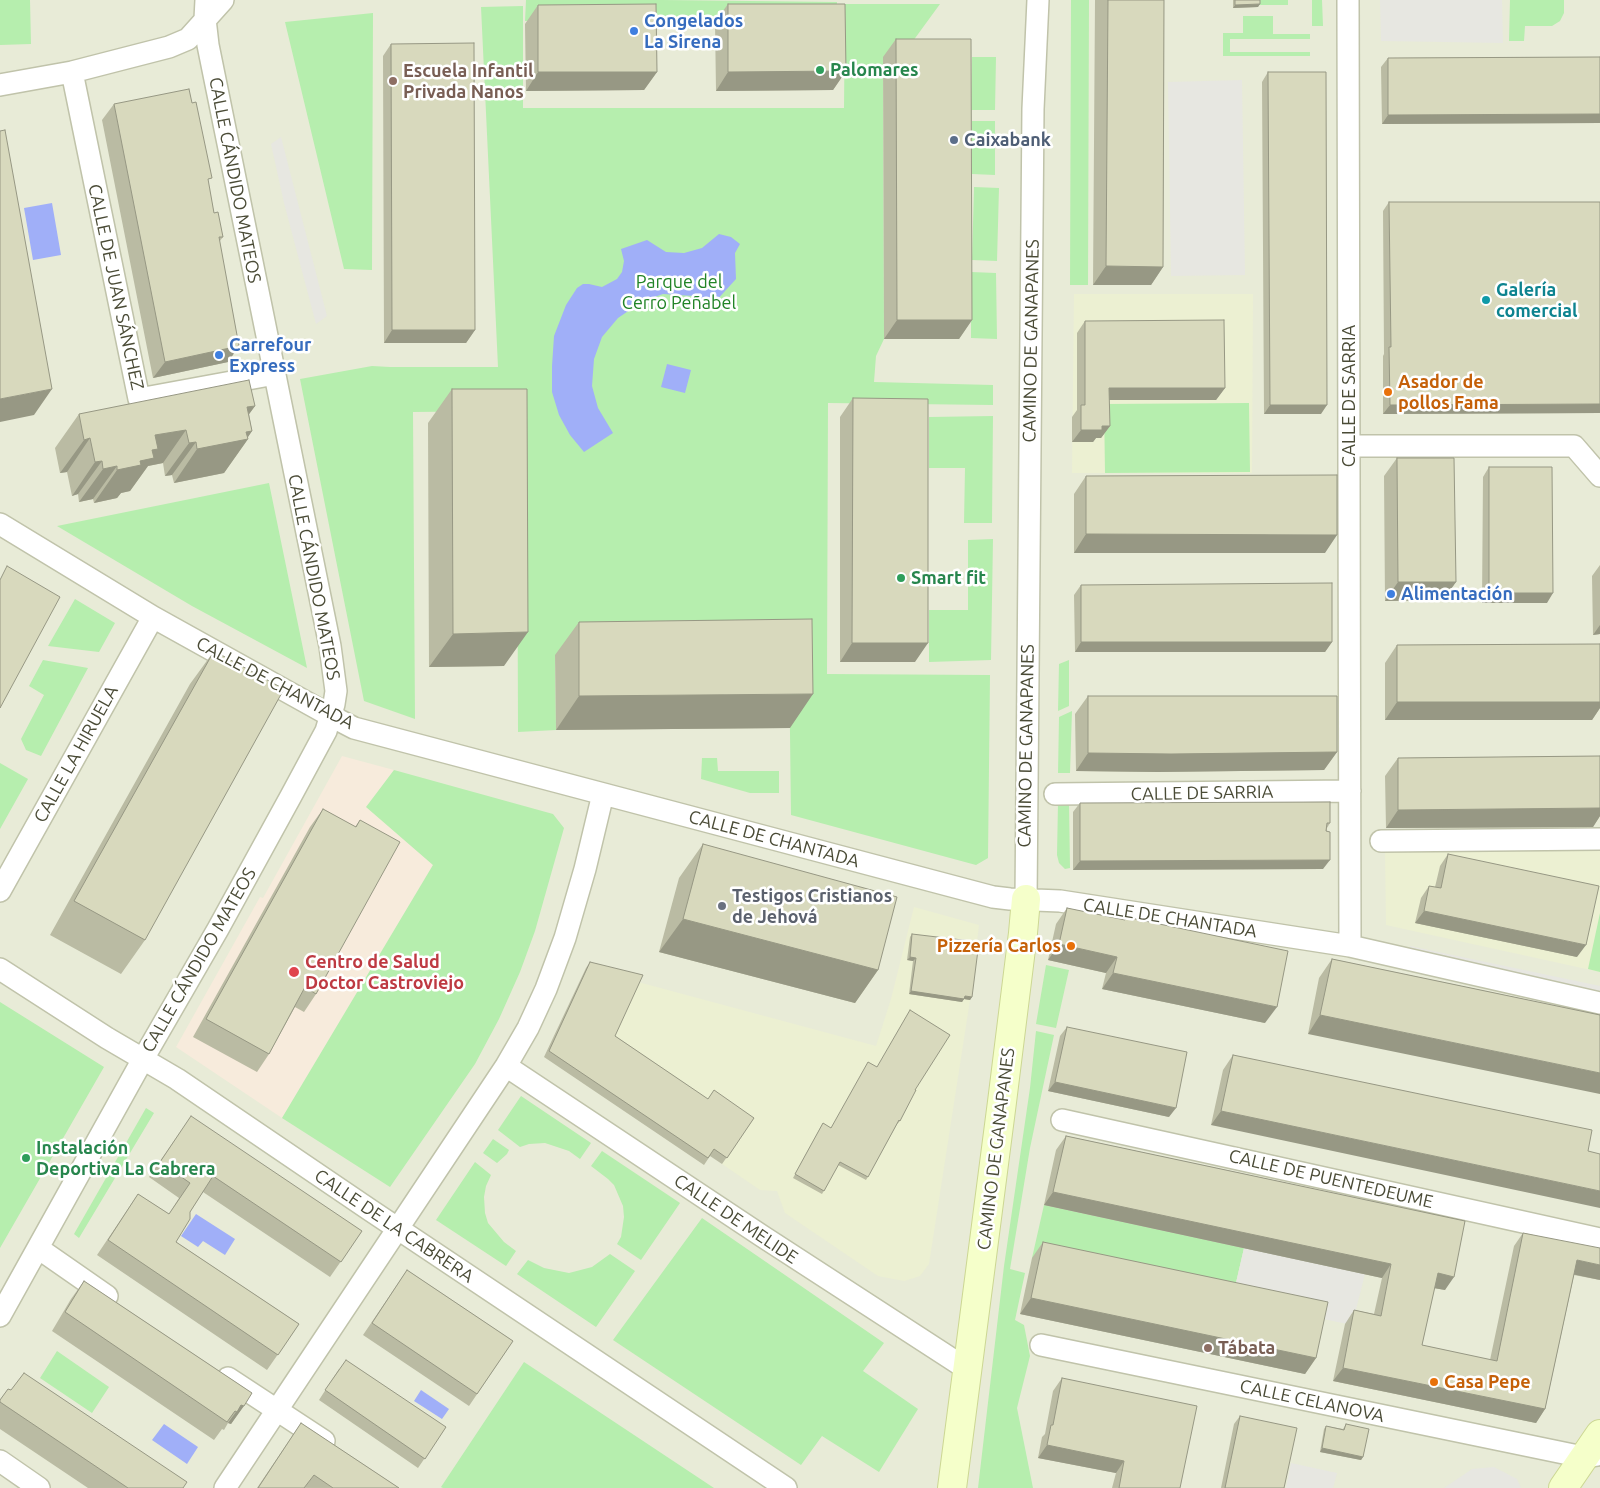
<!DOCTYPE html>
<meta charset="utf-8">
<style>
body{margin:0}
canvas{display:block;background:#f4f6e9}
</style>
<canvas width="1600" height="1488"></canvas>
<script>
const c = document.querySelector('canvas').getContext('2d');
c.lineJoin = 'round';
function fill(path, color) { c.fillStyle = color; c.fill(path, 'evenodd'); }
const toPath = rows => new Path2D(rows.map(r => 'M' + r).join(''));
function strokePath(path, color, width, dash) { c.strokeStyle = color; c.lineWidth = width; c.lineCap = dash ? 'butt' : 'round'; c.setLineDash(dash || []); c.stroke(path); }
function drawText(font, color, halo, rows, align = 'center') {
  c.font = font + ' Ubuntu,sans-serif'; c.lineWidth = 5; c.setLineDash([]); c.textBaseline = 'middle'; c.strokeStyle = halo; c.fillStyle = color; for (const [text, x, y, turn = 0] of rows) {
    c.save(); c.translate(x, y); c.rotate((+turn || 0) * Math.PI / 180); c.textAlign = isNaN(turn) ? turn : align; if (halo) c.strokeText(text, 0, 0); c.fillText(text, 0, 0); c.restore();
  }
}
fill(toPath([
 [0,0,1600,0,1600,1488,0,1488]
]), '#e8ebd7');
fill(toPath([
 [1074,294,1253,294,1252,473,1072,473],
 [1600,845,1600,972,1386,925,1385,849],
 [914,907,979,925,970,1000,929,1264,920,1276,904,1281,878,1276,785,1213,777,1191,760,1190,722,1164,749,1125,709,1097,703,1106,611,1042,638,982,876,1046,891,999]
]), '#ecf0d2');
fill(toPath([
 [342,756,394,770,367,807,433,865,282,1118,176,1047,260,897,263,898]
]), '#f7ebdc');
fill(toPath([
 [0,0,30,0,31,44,0,45],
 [526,0,663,0,837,2,836,18,653,21,525,21],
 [1071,0,1089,0,1088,285,1070,285],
 [1258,0,1288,0,1288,5,1258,5],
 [1312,0,1322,0,1323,26,1312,26],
 [1510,0,1564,0,1564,13,1560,21,1552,26,1525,26,1524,41,1509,41],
 [845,4,940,4,913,41,883,58,884,339,876,356,874,382,993,385,993,405,828,403,827,674,990,675,988,858,976,865,791,815,789,653,555,656,556,730,518,732,517,411,413,412,415,719,364,701,300,379,372,366,390,367,498,367,481,7,523,6,523,108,844,108],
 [373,13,372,270,344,269,285,22],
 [1243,16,1273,16,1273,34,1310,34,1310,39,1230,39,1230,52,1310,52,1310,56,1223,56,1223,33,1243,33],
 [972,57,996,57,995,110,971,110],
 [972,121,995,121,995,175,972,174],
 [974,187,999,188,997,261,972,260],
 [971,272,996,273,997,339,971,338],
 [1249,403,1250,472,1105,473,1104,404],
 [993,416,992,523,964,523,965,468,929,468,929,417],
 [269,483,307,668,192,606,57,526],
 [993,539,991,660,929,662,929,610,968,610,968,540],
 [75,599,115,623,99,652,48,646],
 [43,660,88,668,41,756,26,750,21,739,44,695,29,686],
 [1069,660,1069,706,1058,711,1059,664],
 [1072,711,1070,773,1058,773,1059,717],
 [702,758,717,758,718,771,779,771,779,793,750,793,701,779],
 [0,763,28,779,0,829],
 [394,770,553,814,564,828,535,931,520,972,499,1019,475,1064,390,1187,282,1118,433,865,366,807],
 [1058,803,1069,803,1070,868,1065,869,1059,863,1057,855],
 [1600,913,1600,972,1588,969],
 [1046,965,1069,970,1056,1028,1036,1024],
 [0,1002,104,1067,0,1248],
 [1036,1031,1054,1035,1030,1148,1010,1269,1025,1273,1015,1320,1024,1325,1030,1356,1017,1408,1033,1488,978,1488,1004,1266,1030,1088],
 [521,1096,591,1143,580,1159,569,1151,545,1143,529,1144,520,1147,498,1130],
 [146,1108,154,1113,79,1238,74,1234],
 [493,1139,509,1150,507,1154,497,1163,483,1153],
 [602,1151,680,1203,641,1260,617,1244,621,1237,624,1217,623,1206,614,1185,608,1179,591,1166],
 [475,1162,491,1175,486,1186,484,1197,485,1213,488,1223,504,1242,516,1251,506,1266,436,1220],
 [1044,1205,1244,1248,1232,1300,1032,1258],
 [702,1218,884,1343,863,1371,918,1409,879,1472,822,1436,801,1465,613,1340],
 [610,1254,635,1271,596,1327,517,1274,528,1260,544,1268,569,1273,592,1267],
 [57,1351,109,1387,92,1413,40,1378],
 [524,1362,714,1488,443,1488,441,1487]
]), '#b6eeae');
fill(toPath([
 [1380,0,1502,0,1503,43,1381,41],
 [1242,80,1245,275,1171,276,1168,82],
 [281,137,327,316,316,324,284,203,271,144],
 [1410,946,1600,986,1600,992,1409,952],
 [1244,1248,1365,1274,1352,1325,1232,1300],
 [1291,1463,1337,1473,1333,1488,1286,1488],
 [1494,1467,1517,1479,1521,1488,1444,1488,1472,1469]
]), '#e7e7e1');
fill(toPath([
 [52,203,61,255,33,260,24,208],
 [719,234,731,237,740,244,735,253,736,279,715,302,694,296,663,294,643,301,618,318,602,337,594,359,592,386,598,408,613,433,584,452,570,435,559,415,552,392,552,366,554,336,566,305,577,288,583,284,589,284,602,287,617,279,622,272,624,261,621,249,647,240,666,252,684,253,702,248],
 [667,364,691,370,685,393,661,387],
 [196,1214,235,1239,225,1255,203,1241,198,1247,181,1236],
 [421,1390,449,1409,442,1419,414,1401],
 [164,1424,198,1447,187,1464,152,1440]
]), '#a0aff8');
const street = toPath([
 [1348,0,1350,946],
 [72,72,139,399,275,374],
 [0,85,72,72,169,47,188,39,223,0],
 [1349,446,1574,446,1600,476],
 [0,524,153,617,331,716,354,728,993,897,1010,899,1060,901,1350,946,1600,1003],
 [1055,794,1350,791],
 [1381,841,1600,839],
 [0,891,153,617],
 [1026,899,1033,109,1038,0],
 [0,969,107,1038,177,1079,370,1210,786,1488],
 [506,1066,762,1236,967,1369],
 [1062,1120,1600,1239],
 [38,1248,107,1296],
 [0,1316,143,1059,218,929,291,796,326,731,334,704,336,691,330,646,208,45,205,19,206,0],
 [1041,1345,1583,1457,1597,1455],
 [228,1378,324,1441],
 [0,1461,39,1488],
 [225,1488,506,1066,528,1028,546,989,565,938,585,869,603,794]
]);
const secondary = toPath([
 [952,1488,1002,1102,1023,933,1026,899],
 [1563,1488,1600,1434]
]);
strokePath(street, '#c0c3aa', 24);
strokePath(secondary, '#ccd793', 30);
strokePath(street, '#fff', 21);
strokePath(secondary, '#f5ffca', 28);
fill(toPath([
 [1095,0,1164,0,1163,267,1151,285,1093,285],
 [1233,0,1260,0,1258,7,1233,8],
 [728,4,846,71,833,90,716,91,715,22],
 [538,5,657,72,644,90,526,91,525,24],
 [896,39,972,320,959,339,884,339,883,57],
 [391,44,475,330,466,343,384,343,383,56],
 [1600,57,1600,123,1382,124,1381,67,1388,58],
 [1268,72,1321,414,1264,414,1262,82],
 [114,104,208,183,214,213,223,237,219,242,239,346,228,362,153,378,102,120],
 [1389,202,1600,202,1600,413,1383,414,1383,356,1384,354,1383,211],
 [1085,321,1225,388,1216,400,1109,400,1110,426,1101,438,1096,438,1093,442,1072,442,1072,417,1077,410,1077,333],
 [452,389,504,666,429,667,428,423],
 [853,398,915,662,840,662,840,417],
 [255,406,249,414,252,431,247,438,248,439,224,473,174,483,172,475,165,476,163,463,148,466,130,491,121,493,117,498,94,503,93,499,79,502,78,494,72,496,67,472,60,473,55,448,79,414],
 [1397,458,1456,582,1443,600,1385,601,1384,476],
 [1489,467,1547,603,1482,603,1483,477],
 [1086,476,1325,553,1074,553,1074,494],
 [1600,565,1600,634,1593,635,1592,576],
 [1081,585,1332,642,1325,652,1075,652,1074,595],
 [579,622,790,728,556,730,555,655],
 [1600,644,1600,708,1592,720,1385,720,1385,663,1397,645],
 [214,651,145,940,121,974,50,935,190,684],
 [1088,696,1337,752,1324,770,1158,772,1076,771,1075,714],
 [1600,756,1600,816,1593,827,1386,828,1385,776,1398,758],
 [1080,803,1330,823,1327,828,1323,869,1073,870,1073,812],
 [323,809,355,827,360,820,316,994,304,1012,295,1007,269,1054,257,1072,193,1037,310,827],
 [703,844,878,970,855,1003,659,952,679,878],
 [1448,854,1577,957,1415,923,1421,898,1429,886,1435,887,1440,866],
 [1067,908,1124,920,1126,917,1265,1023,1102,989,1106,973,1048,960,1056,924],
 [912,934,972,997,970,1000,964,999,962,1002,909,994,913,961,907,960,910,937],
 [1332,959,1600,1015,1308,1034,1319,978],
 [590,962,615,1036,707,1099,754,1118,722,1164,710,1156,704,1165,544,1057,586,968],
 [1067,1027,1169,1117,1048,1091,1060,1036],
 [1233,1055,1588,1151,1211,1125,1223,1070],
 [915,1090,900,1121,897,1124,866,1180,838,1165,822,1194,793,1178,823,1123,830,1128],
 [181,1131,362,1231,330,1277,203,1192,190,1212,176,1242,299,1324,267,1370,97,1255,138,1194,169,1214,179,1198,149,1177],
 [1066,1136,1465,1221,1445,1290,1434,1288,1422,1345,1490,1360,1514,1246,1523,1233,1600,1280,1574,1275,1545,1409,1536,1423,1333,1381,1345,1324,1354,1310,1374,1314,1382,1278,1044,1205,1056,1150],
 [1043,1242,1316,1358,1305,1374,1020,1314,1032,1258],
 [407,1270,513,1341,469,1406,363,1335],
 [84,1281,252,1393,231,1424,228,1423,224,1430,222,1429,214,1440,52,1331,71,1299],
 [339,1369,446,1427,418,1468,319,1400],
 [1062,1378,1180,1488,1112,1488,1116,1473,1038,1458,1042,1437,1045,1434,1053,1391],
 [8,1389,183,1488,88,1488,0,1429,0,1400],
 [1240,1416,1284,1488,1221,1488,1234,1424],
 [301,1423,399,1488,257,1488],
 [1346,1424,1363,1457,1361,1460,1320,1452,1324,1429,1326,1426,1343,1429]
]), '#babba3');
fill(toPath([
 [1260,4,1258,7,1233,8,1235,5],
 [846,71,833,90,716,91,728,72],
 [538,72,657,72,644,90,526,91],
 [1600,114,1600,123,1382,124,1388,115],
 [1106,266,1163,267,1151,285,1093,285],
 [897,320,972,320,959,339,884,339],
 [392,330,475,330,466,343,384,343],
 [239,346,228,362,153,378,165,362],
 [1109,388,1225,388,1216,400,1101,400],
 [52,389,34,415,0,422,0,399],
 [1600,404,1600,413,1383,414,1390,405],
 [1270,405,1327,405,1321,414,1264,414],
 [255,406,231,439,247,407],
 [1102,426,1110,426,1101,438,1096,438,1093,442,1072,442,1081,430],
 [186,430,163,463,148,466,130,491,121,493,117,498,94,503,117,470,155,435],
 [252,431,246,440,248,439,224,473,174,483,197,449,246,432],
 [90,438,67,472,60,473,84,440],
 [196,442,172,475,165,476,189,443],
 [102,461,78,494,72,496,95,462],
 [117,466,93,499,79,502,103,469],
 [1086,534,1337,535,1325,553,1074,553],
 [1398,582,1456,582,1443,600,1385,601],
 [1489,593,1553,593,1547,603,1482,603],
 [1600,625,1600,634,1593,635],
 [528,632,504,666,429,667,453,634],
 [1081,642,1332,642,1325,652,1075,652],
 [852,643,928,643,915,662,840,662],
 [813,694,790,728,556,730,579,696],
 [1397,702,1600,702,1600,708,1592,720,1385,720],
 [1337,752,1324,770,1158,772,1076,771,1088,753],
 [1600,808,1600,816,1593,827,1386,828,1398,810],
 [1330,860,1323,869,1073,870,1080,861],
 [1424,911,1586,945,1577,957,1415,923],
 [683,919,878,970,855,1003,659,952],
 [1059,944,1117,957,1106,973,1048,960],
 [910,957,916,958,913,961,907,960],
 [1113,973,1277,1007,1265,1023,1102,989],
 [911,991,965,996,972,997,970,1000,964,999,962,1002,909,994],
 [1320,1015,1600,1073,1600,1094,1308,1034],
 [1055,1082,1176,1108,1169,1117,1048,1091],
 [1221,1111,1600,1191,1600,1208,1211,1125],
 [1053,1192,1391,1264,1382,1278,1044,1205],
 [1577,1260,1600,1265,1600,1280,1567,1273],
 [1438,1273,1454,1277,1445,1290,1428,1287],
 [1031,1298,1316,1358,1305,1374,1020,1314],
 [1343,1368,1545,1409,1536,1423,1333,1381],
 [241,1405,244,1406,231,1424,228,1423],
 [1047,1445,1124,1461,1116,1473,1038,1458],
 [1322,1448,1363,1457,1361,1460,1320,1452]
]), '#979884');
const building = toPath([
 [1108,0,1164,0,1163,267,1106,266,1108,0],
 [1235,0,1260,0,1260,4,1235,5,1235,0],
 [656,4,657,72,538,72,538,5,656,4],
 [728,4,845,4,846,71,728,72,728,4],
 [896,39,971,39,972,320,897,320,896,39],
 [474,43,475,330,392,330,391,44,474,43],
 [1600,57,1600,114,1388,115,1388,58,1600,57],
 [1268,72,1326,72,1327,405,1270,405,1268,72],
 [189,89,192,103,196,102,212,178,208,179,214,213,218,212,223,237,219,237,239,346,165,362,114,104,189,89],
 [5,130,52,389,0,399,0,131,5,130],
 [1389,202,1600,202,1600,404,1390,405,1389,347,1391,347,1389,202],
 [1224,320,1225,388,1109,388,1110,426,1102,426,1102,430,1081,430,1081,405,1085,405,1085,321,1224,320],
 [249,380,255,406,247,407,252,431,246,432,248,439,197,449,196,442,189,443,186,430,155,435,158,449,152,450,154,458,140,461,141,465,117,470,117,466,103,469,102,461,95,462,90,438,84,440,79,414,249,380],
 [452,389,527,389,528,632,453,634,452,389],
 [853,398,928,399,928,643,852,643,853,398],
 [1397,458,1454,458,1456,582,1398,582,1397,458],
 [1489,467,1552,467,1553,593,1489,593,1489,467],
 [1337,475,1337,535,1086,534,1086,476,1337,475],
 [7,566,60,597,0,708,0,580,7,566],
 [1332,583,1332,642,1081,642,1081,585,1332,583],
 [812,619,813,694,579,696,579,622,812,619],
 [1600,644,1600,702,1397,702,1397,645,1600,644],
 [214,651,284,689,145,940,74,901,214,651],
 [1088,696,1337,696,1337,752,1171,754,1088,753,1088,696],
 [1600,756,1600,808,1398,810,1398,758,1600,756],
 [1330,802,1330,823,1327,823,1326,831,1330,832,1330,860,1080,861,1080,803,1330,802],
 [323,809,356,827,360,820,400,842,316,994,305,987,269,1054,206,1019,323,809],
 [703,844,897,897,878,970,683,919,703,844],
 [1448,854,1599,886,1586,945,1424,911,1429,886,1441,888,1448,854],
 [1067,908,1125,920,1126,917,1288,951,1277,1007,1113,973,1117,957,1059,944,1067,908],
 [912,934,979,942,972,997,965,996,964,999,911,991,916,958,910,957,912,934],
 [1332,959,1600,1015,1600,1073,1320,1015,1332,959],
 [590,962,643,975,615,1036,708,1099,714,1090,754,1118,727,1158,714,1149,708,1158,549,1051,590,962],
 [910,1010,950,1035,915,1090,916,1090,900,1121,899,1120,868,1177,840,1162,824,1191,795,1174,823,1123,831,1128,868,1062,877,1067,910,1010],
 [1067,1027,1187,1052,1176,1108,1055,1082,1067,1027],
 [1233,1055,1592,1130,1588,1151,1600,1154,1600,1191,1221,1111,1233,1055],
 [191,1116,362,1231,341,1262,213,1176,190,1212,190,1219,176,1242,299,1324,278,1355,108,1240,138,1194,169,1214,190,1183,160,1162,191,1116],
 [1066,1136,1465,1221,1454,1277,1438,1273,1422,1345,1497,1361,1523,1233,1600,1248,1600,1265,1577,1260,1545,1409,1343,1368,1354,1310,1381,1316,1391,1264,1053,1192,1066,1136],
 [1043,1242,1328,1302,1316,1358,1031,1298,1043,1242],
 [407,1270,513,1341,477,1394,372,1323,407,1270],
 [84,1281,252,1393,244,1406,241,1405,237,1412,235,1411,227,1422,65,1312,84,1281],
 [346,1360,446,1427,425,1459,325,1390,346,1360],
 [24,1373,187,1482,183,1488,128,1488,0,1402,0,1400,8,1389,11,1390,24,1373],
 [1062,1378,1197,1406,1180,1488,1119,1488,1124,1461,1047,1445,1051,1425,1053,1425,1062,1378],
 [1240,1416,1297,1428,1284,1488,1225,1488,1240,1416],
 [301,1423,399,1488,333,1488,314,1475,304,1488,258,1488,301,1423],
 [1346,1424,1369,1429,1363,1457,1322,1448,1326,1426,1344,1430,1346,1424]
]);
fill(building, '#d8d9bd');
strokePath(building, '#979884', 1);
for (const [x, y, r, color] of [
 [634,31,5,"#3f7fe0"],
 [820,70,5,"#2e9e5b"],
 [393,81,5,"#8d6e63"],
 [954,140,5,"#5c6f8a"],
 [1486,300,5,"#0f9aa8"],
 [219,355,5,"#3f7fe0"],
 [1388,392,5,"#e8710a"],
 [901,578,5,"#2e9e5b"],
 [1391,594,5,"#3f7fe0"],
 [722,906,5,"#6b7280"],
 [1071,946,5,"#e8710a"],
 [294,972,6,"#e0444e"],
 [26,1158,5,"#2e9e5b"],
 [1208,1348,5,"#8d6e63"],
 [1434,1382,5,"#e8710a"]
]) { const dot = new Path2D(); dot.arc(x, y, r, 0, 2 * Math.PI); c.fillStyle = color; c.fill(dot); strokePath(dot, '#fff', 2); }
drawText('bold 18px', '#366cbe', '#fff', [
 ["Congelados",644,21],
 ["La Sirena",644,42],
 ["Carrefour",229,345],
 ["Express",229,366],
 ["Alimentación",1401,594]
], 'left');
drawText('bold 18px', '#27864d', '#fff', [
 ["Palomares",830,70],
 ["Smart fit",911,578],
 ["Instalación",36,1148],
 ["Deportiva La Cabrera",36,1169]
], 'left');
drawText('bold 18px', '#785e54', '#fff', [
 ["Escuela Infantil",403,71],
 ["Privada Nanos",403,92],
 ["Tábata",1218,1348]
], 'left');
drawText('bold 18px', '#4e5e75', '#fff', [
 ["Caixabank",964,140]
], 'left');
drawText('18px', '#4a4b36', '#fff', [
 ["CALLE CÁNDIDO MATEOS",235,180,79],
 ["CALLE DE JUAN SÁNCHEZ",116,287,78],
 ["CAMINO DE GANAPANES",1031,341,-89],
 ["CALLE DE SARRIA",1349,396,-90],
 ["CALLE CÁNDIDO MATEOS",314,577,79],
 ["CALLE DE CHANTADA",275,683,28],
 ["CAMINO DE GANAPANES",1026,746,-89],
 ["CALLE LA HIRUELA",76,754,-61],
 ["CALLE DE SARRIA",1202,793,-1],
 ["CALLE DE CHANTADA",774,839,15],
 ["CALLE DE CHANTADA",1170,918,9],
 ["CALLE CÁNDIDO MATEOS",199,960,-60],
 ["CAMINO DE GANAPANES",996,1149,-83],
 ["CALLE DE PUENTEDEUME",1331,1179,13],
 ["CALLE DE MELIDE",736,1219,34],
 ["CALLE DE LA CABRERA",394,1226,34],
 ["CALLE CELANOVA",1312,1401,12]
]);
drawText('18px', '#228427', '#fff', [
 ["Parque del",679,282],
 ["Cerro Peñabel",679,303]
]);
drawText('bold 18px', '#0d838f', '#fff', [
 ["Galería",1496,290],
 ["comercial",1496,311]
], 'left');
drawText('bold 18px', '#c56008', '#fff', [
 ["Asador de",1398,382],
 ["pollos Fama",1398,403],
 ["Pizzería Carlos",1061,946,"right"],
 ["Casa Pepe",1444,1382]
], 'left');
drawText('bold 18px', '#5b616d', '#fff', [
 ["Testigos Cristianos",732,896],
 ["de Jehová",732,917]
], 'left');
drawText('bold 18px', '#be3a42', '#fff', [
 ["Centro de Salud",305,962],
 ["Doctor Castroviejo",305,983]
], 'left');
</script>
